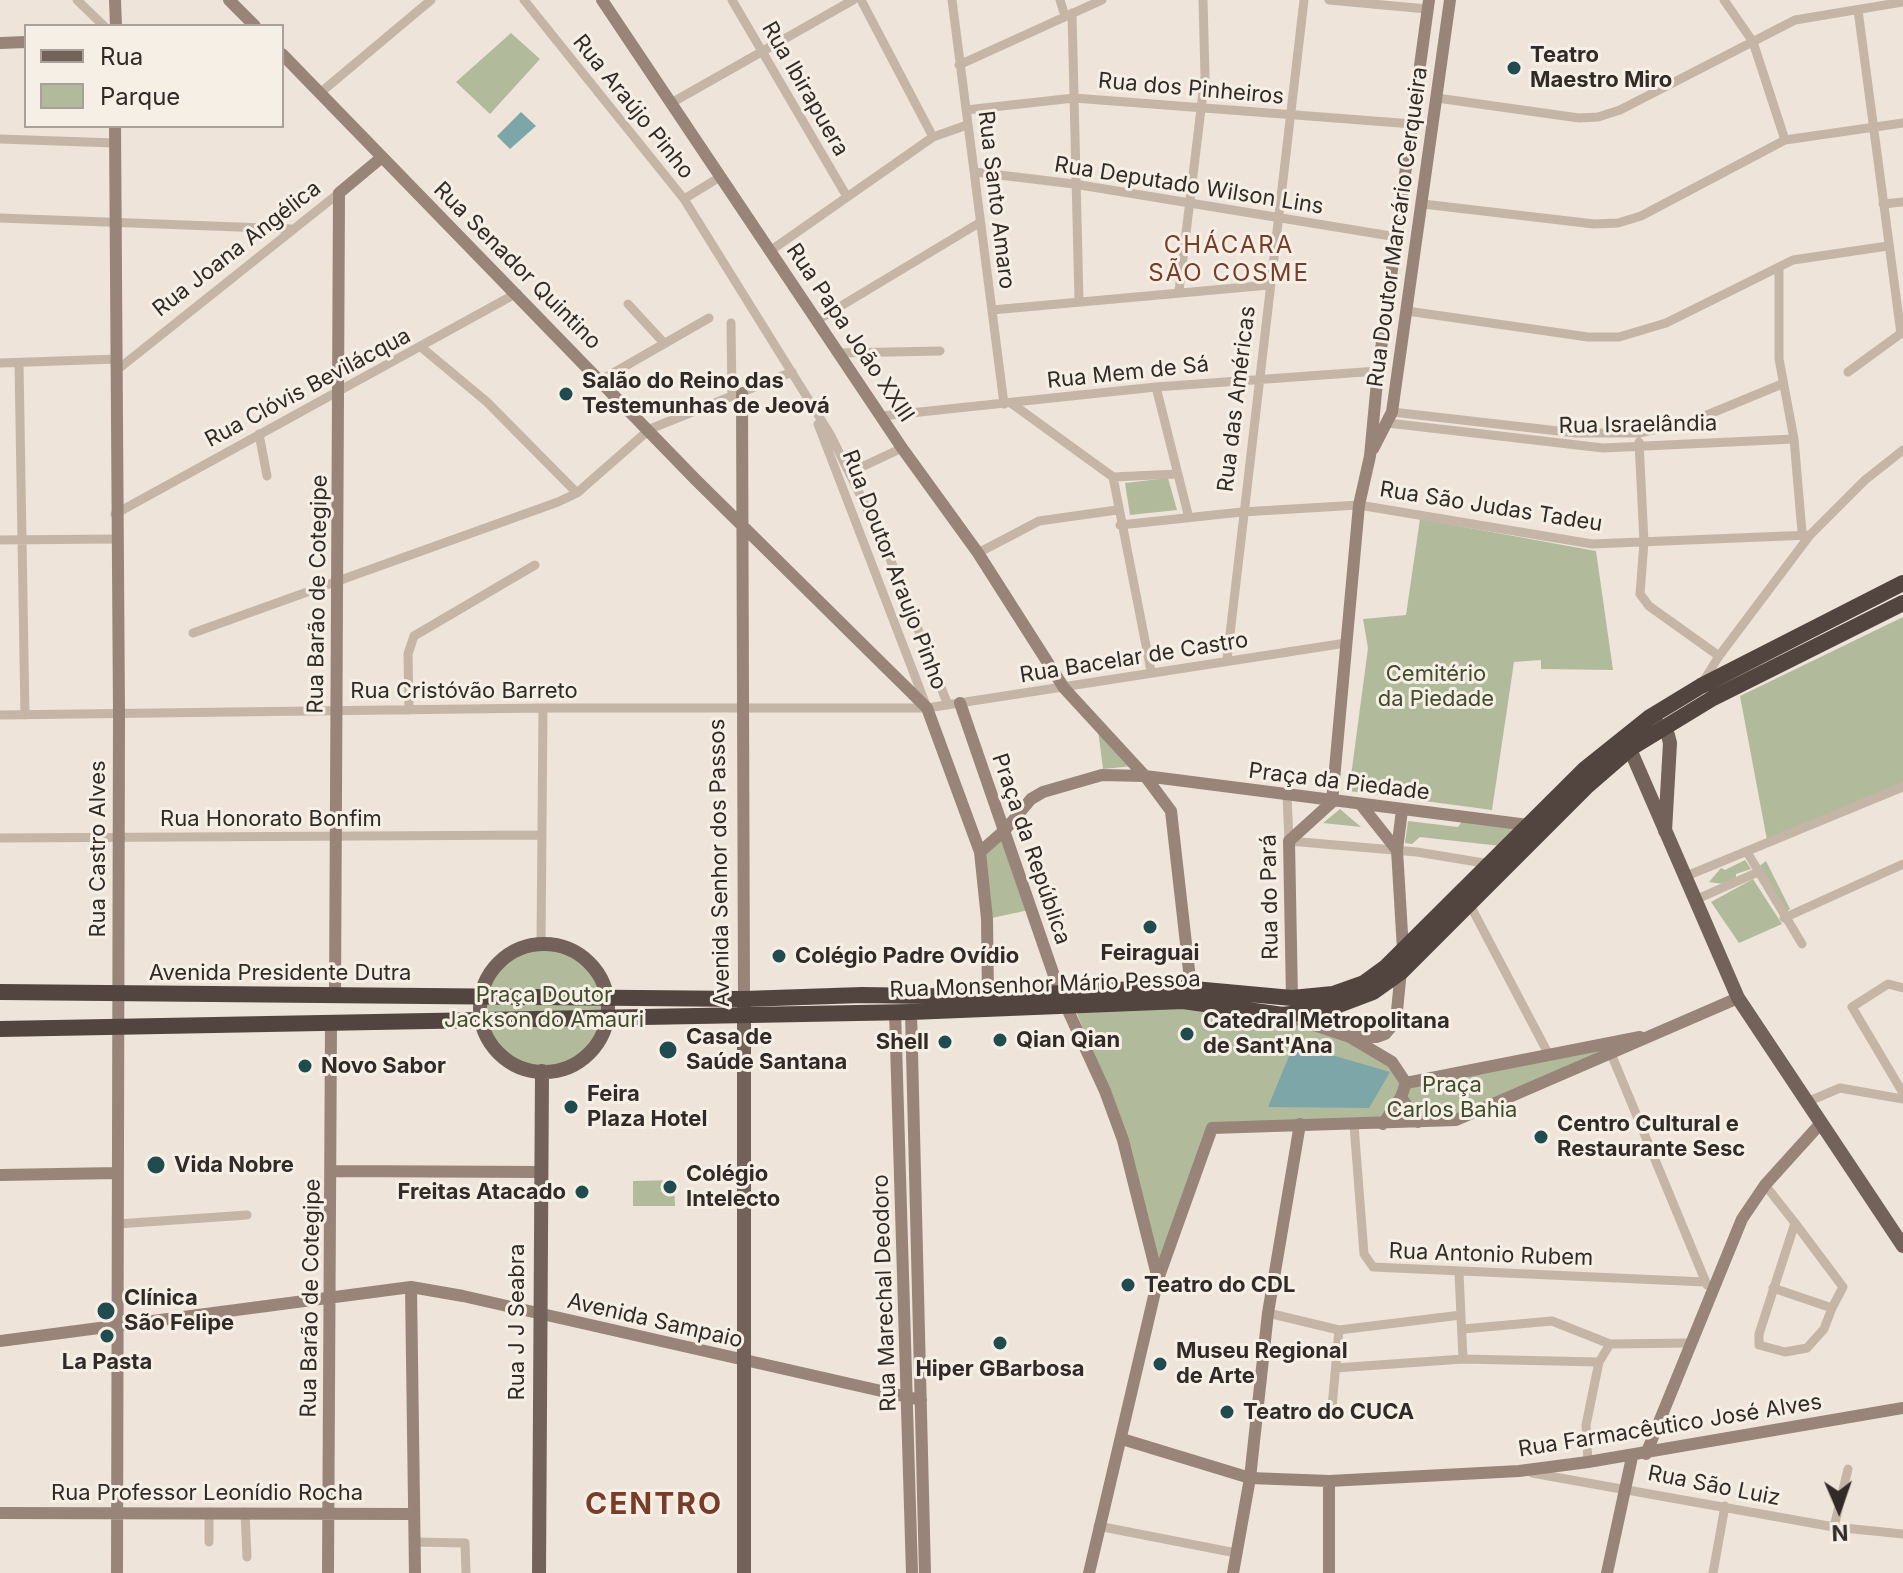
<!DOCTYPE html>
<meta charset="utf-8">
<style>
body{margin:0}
#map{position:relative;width:1903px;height:1573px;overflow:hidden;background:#eee4da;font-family:Inter,sans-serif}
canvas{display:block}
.legend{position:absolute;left:24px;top:24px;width:260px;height:104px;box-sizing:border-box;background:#f6efe5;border:2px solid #a8a099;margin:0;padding:10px 14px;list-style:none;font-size:24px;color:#322a27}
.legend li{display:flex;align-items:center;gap:16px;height:40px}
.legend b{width:40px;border:2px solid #a8a099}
.north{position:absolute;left:1799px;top:1469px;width:80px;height:80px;-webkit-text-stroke:6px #f6efe5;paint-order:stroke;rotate:178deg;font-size:22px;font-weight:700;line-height:32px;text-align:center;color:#322a27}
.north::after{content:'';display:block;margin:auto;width:28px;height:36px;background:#322a27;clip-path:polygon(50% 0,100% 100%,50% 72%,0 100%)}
</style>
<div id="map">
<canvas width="1903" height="1573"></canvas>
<ul class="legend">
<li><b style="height:10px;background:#726259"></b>Rua</li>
<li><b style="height:22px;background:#b1bb9c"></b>Parque</li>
</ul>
<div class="north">N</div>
</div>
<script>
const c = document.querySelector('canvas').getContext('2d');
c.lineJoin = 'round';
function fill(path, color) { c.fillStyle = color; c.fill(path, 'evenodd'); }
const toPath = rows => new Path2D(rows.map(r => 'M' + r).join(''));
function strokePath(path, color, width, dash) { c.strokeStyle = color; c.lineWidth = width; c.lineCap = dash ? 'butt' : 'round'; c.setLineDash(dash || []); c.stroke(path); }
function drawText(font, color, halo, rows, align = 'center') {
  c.font = font + ' Inter,sans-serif'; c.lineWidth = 6; c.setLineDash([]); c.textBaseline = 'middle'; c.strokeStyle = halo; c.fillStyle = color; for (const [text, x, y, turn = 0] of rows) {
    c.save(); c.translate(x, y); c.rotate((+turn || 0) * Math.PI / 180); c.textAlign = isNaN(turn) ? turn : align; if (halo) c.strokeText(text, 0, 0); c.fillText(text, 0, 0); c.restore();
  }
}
fill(toPath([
 [511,33,540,59,490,114,456,82],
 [1168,478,1177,510,1130,515,1125,483],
 [1420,519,1596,551,1613,670,1541,669,1541,660,1514,662,1492,810,1349,791,1368,648,1363,619,1406,615],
 [1903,617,1903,785,1767,840,1740,696],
 [1098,730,1133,766,1103,769],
 [1340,809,1361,827,1323,823],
 [1408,821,1458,827,1462,821,1517,827,1501,846,1420,837,1412,844,1405,843],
 [1005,830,1029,910,987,919,980,852],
 [1745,860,1751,869,1736,874,1736,879,1724,884,1709,882,1721,868,1725,870],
 [1766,861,1790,909,1784,914,1758,867],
 [1753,879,1782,924,1739,943,1711,902],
 '480 1008a64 64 0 1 1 128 0a64 64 0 1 1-128 0Z',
 [1182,1004,1281,1017,1384,1056,1405,1085,1655,1034,1477,1114,1381,1122,1216,1126,1158,1278,1107,1090,1076,1011],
 [674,1180,675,1206,633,1206,633,1181]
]), '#b1bb9c');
fill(toPath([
 [521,112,536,126,510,149,497,136],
 [1294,1044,1390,1072,1369,1108,1268,1107]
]), '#7ca6a8');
strokePath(toPath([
 [77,0,104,26],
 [524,0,684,199,830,434,883,541,948,705],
 [732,0,846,195],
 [861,0,933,137],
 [952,0,1004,404],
 [1060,0,1065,16],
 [1329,0,1427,9],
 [1724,0,1753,42,1785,140],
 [1858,10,1901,334],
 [1072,13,1079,301],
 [959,65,1102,0],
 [320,93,431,0],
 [1437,98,1579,118,1598,117,1620,110,1795,20,1903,2],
 [673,102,853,0],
 [966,110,1074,98,1413,124],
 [0,139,114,143],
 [975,172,1074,184,1397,237],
 [684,199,720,177],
 [1423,204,1594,224,1618,223,1641,216,1785,140,1903,123],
 [1883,204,1903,202],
 [0,218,291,229],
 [770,251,933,137,967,125],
 [1779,267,1779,359,1794,439,1802,532],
 [1179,291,1205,76,1203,0],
 [628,304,664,343],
 [992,310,1269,285],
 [1407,311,1588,337,1619,337,1666,323,1793,260,1888,246],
 [816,321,979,223],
 [731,323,732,397],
 [421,347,487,402,577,493],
 [839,353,940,351],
 [0,363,117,359],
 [19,363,25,715],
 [117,370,339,193],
 [1848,372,1903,332],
 [601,380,709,318],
 [1156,387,1189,518],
 [1011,403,1113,477,1151,671],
 [1392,412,1576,433,1639,433,1690,422,1782,384],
 [882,416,1156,387,1378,371],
 [1388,423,1603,448,1794,439],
 [818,424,926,705],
 [259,434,267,476],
 [1639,442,1644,542,1640,594,1649,606,1719,656],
 [851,472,902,448],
 [1113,477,1177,474],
 [115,514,517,293],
 [1120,525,1242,512,1359,505,1592,544,1810,535],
 [0,540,116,539],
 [978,553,1039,521,1117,510],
 [193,633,558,502,577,493,650,429,792,372],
 [1227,660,1304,0],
 [1703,682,1719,656,1810,535,1865,480,1903,450],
 [409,710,408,654,414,636,535,565],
 [0,715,543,708,927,708,1346,643],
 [1287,795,1289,841,1417,852,1490,864],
 [0,838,542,835],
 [1747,852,1802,944],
 [1684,877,1903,787],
 [1695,900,1758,872],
 [1470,905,1549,1055],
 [1784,918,1903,864],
 [541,944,543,708],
 [1903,988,1888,984,1852,1007,1903,1093],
 [1612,1056,1707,1285],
 [1807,1102,1840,1088,1903,1099],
 [1354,1125,1364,1254,1373,1267,1705,1282],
 [1765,1185,1795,1223,1759,1334,1759,1345,1785,1352,1807,1348,1824,1329,1832,1308],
 [117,1224,247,1215],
 [1459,1273,1463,1359],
 [1773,1288,1832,1308,1843,1287,1795,1223],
 [1268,1313,1339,1330,1461,1315],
 [1463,1329,1552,1321,1610,1344],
 [1336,1368,1463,1359,1599,1362],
 [1332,1407,1339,1330],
 [1588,1462,1586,1425,1599,1362,1610,1344,1689,1343],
 [1532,1473,1834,1527,1903,1534],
 [209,1512,209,1542],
 [245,1512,247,1557],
 [1098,1526,1236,1553],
 [1834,1527,1848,1469],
 [414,1542,465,1543,466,1573],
 [1713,1573,1725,1506]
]), '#c4b5a7', 9);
strokePath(toPath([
 [115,0,116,26],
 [229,0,255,26],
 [602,0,902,448,978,553,1064,688,1145,776,1171,811,1191,988],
 [0,43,26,42],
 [282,54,696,480,927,708,980,852,987,919,988,997],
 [115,126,119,713,117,1573],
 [742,393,744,999],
 [1373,449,1392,412,1450,0],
 [960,703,1060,993,1105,1091,1123,1140,1158,1279],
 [1397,850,1402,810],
 [980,852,1005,830,1031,799,1043,792,1102,775,1145,776,1528,825],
 [335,996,339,193,381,158],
 [1292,998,1289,841,1332,802,1359,505,1370,456,1378,371,1429,0],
 [895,1011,912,1573],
 [911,1012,925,1573],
 [1287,1016,1350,1037,1392,1062,1406,1083,1401,1097,1383,1124],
 [1350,1037,1377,1037,1385,1034,1396,1021,1403,950,1397,850,1362,806],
 [1406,1083,1640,1037],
 [1401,1097,1418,1122],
 [332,1171,540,1172],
 [0,1175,117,1173],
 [411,1287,415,1573],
 [0,1341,411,1287,463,1296,921,1400],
 [1122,1439,1250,1478,1329,1481,1519,1471,1588,1462,1903,1408],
 [1646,1454,1742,1219,1765,1185,1821,1123],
 [1329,1481,1329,1573],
 [0,1513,413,1514],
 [328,1573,331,1024],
 [1089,1573,1158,1279,1212,1128,1456,1120,1738,998],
 [1233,1573,1250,1478,1268,1313,1300,1124],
 [1607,1573,1632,1457]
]), '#988479', 12);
strokePath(toPath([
 [1655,721,1668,735,1670,743,1665,831],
 [1626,740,1738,998,1903,1246],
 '480 1008a64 64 0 1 1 128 0a64 64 0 1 1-128 0Z',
 [539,1573,542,1071],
 [744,1573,744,1005]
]), '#726259', 14);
strokePath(toPath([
 [0,992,744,999,862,995,988,997,1172,987,1292,998,1333,994,1364,983,1386,967,1585,769,1650,717,1701,686,1903,583],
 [0,1029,911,1012,1183,1001,1283,1015,1328,1009,1373,992,1401,972,1586,787,1631,748,1713,698,1903,603]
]), '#52453f', 16);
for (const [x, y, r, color] of [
 [1514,68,8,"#214c4f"],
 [566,394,8,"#214c4f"],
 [1150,927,8,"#214c4f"],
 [779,956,8,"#214c4f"],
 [1187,1034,8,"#214c4f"],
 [1000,1040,8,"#214c4f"],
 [945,1042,8,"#214c4f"],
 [668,1050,10,"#214c4f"],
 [305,1066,8,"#214c4f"],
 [571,1107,8,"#214c4f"],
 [1541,1137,8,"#214c4f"],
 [156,1165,10,"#214c4f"],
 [670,1187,8,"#214c4f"],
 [582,1192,8,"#214c4f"],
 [1128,1285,8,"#214c4f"],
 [106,1311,10,"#214c4f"],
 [107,1336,8,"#214c4f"],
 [1000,1343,8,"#214c4f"],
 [1160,1364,8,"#214c4f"],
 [1227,1412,8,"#214c4f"]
]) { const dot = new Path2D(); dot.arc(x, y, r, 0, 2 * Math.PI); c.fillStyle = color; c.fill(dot); strokePath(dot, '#f6efe5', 3); }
drawText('bold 22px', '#322a27', '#f6efe5', [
 ["Teatro",1530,55],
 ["Maestro Miro",1530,80],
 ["Salão do Reino das",582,381],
 ["Testemunhas de Jeová",582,406],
 ["Feiraguai",1150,953,"center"],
 ["Colégio Padre Ovídio",795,956],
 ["Catedral Metropolitana",1203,1021],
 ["de Sant'Ana",1203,1046],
 ["Casa de",686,1037],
 ["Saúde Santana",686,1062],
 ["Qian Qian",1016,1040],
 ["Shell",929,1042,"right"],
 ["Novo Sabor",321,1066],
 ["Feira",587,1094],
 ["Plaza Hotel",587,1119],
 ["Centro Cultural e",1557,1124],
 ["Restaurante Sesc",1557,1149],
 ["Vida Nobre",174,1165],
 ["Colégio",686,1174],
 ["Intelecto",686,1199],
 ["Freitas Atacado",566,1192,"right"],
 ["Teatro do CDL",1144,1285],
 ["Clínica",124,1298],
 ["São Felipe",124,1323],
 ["Museu Regional",1176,1351],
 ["de Arte",1176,1376],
 ["La Pasta",107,1362,"center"],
 ["Hiper GBarbosa",1000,1369,"center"],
 ["Teatro do CUCA",1243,1412]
], 'left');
drawText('22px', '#322a27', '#f6efe5', [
 ["Rua Ibirapuera",805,89,60],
 ["Rua dos Pinheiros",1191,89,5],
 ["Rua Araújo Pinho",633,107,51],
 ["Rua Deputado Wilson Lins",1189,186,9],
 ["Rua Santo Amaro",996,200,83],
 ["Rua Doutor Marcário Cerqueira",1398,227,-82],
 ["Rua Joana Angélica",237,249,-38],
 ["Rua Senador Quintino",517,266,45],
 ["Rua Papa João XXIII",850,333,56],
 ["Rua Mem de Sá",1128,373,-6],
 ["Rua Clóvis Bevilácqua",308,388,-28],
 ["Rua das Américas",1237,399,-83],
 ["Rua Israelândia",1638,425,-1],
 ["Rua São Judas Tadeu",1491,507,9],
 ["Rua Doutor Araujo Pinho",894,570,69],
 ["Rua Barão de Cotegipe",318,594,-89],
 ["Rua Bacelar de Castro",1134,658,-9],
 ["Rua Cristóvão Barreto",464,691],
 ["Praça da Piedade",1339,782,7],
 ["Rua Honorato Bonfim",271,819],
 ["Rua Castro Alves",98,849,-90],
 ["Praça da República",1031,849,71],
 ["Avenida Senhor dos Passos",720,863,-91],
 ["Rua do Pará",1270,897,-91],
 ["Avenida Presidente Dutra",280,973],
 ["Rua Monsenhor Mário Pessoa",1045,985,-2],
 ["Rua Antonio Rubem",1491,1255,2],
 ["Rua Marechal Deodoro",885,1293,-92],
 ["Rua Barão de Cotegipe",311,1298,-89],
 ["Avenida Sampaio",655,1321,13],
 ["Rua J J Seabra",517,1322,-90],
 ["Rua Farmacêutico José Alves",1670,1426,-9],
 ["Rua São Luiz",1714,1486,11],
 ["Rua Professor Leonídio Rocha",207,1493]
]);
drawText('22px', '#424d2d', '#f6efe5', [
 ["Cemitério",1436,674],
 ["da Piedade",1436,699],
 ["Praça Doutor",544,995],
 ["Jackson do Amauri",544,1020],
 ["Praça",1452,1085],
 ["Carlos Bahia",1452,1110]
]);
c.letterSpacing = '2px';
drawText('24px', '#783c29', '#f6efe5', [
 ["CHÁCARA",1229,246],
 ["SÃO COSME",1229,274]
]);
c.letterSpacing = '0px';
c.letterSpacing = '2px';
drawText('bold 30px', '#783c29', '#f6efe5', [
 ["CENTRO",654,1505]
]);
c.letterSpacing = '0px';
</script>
